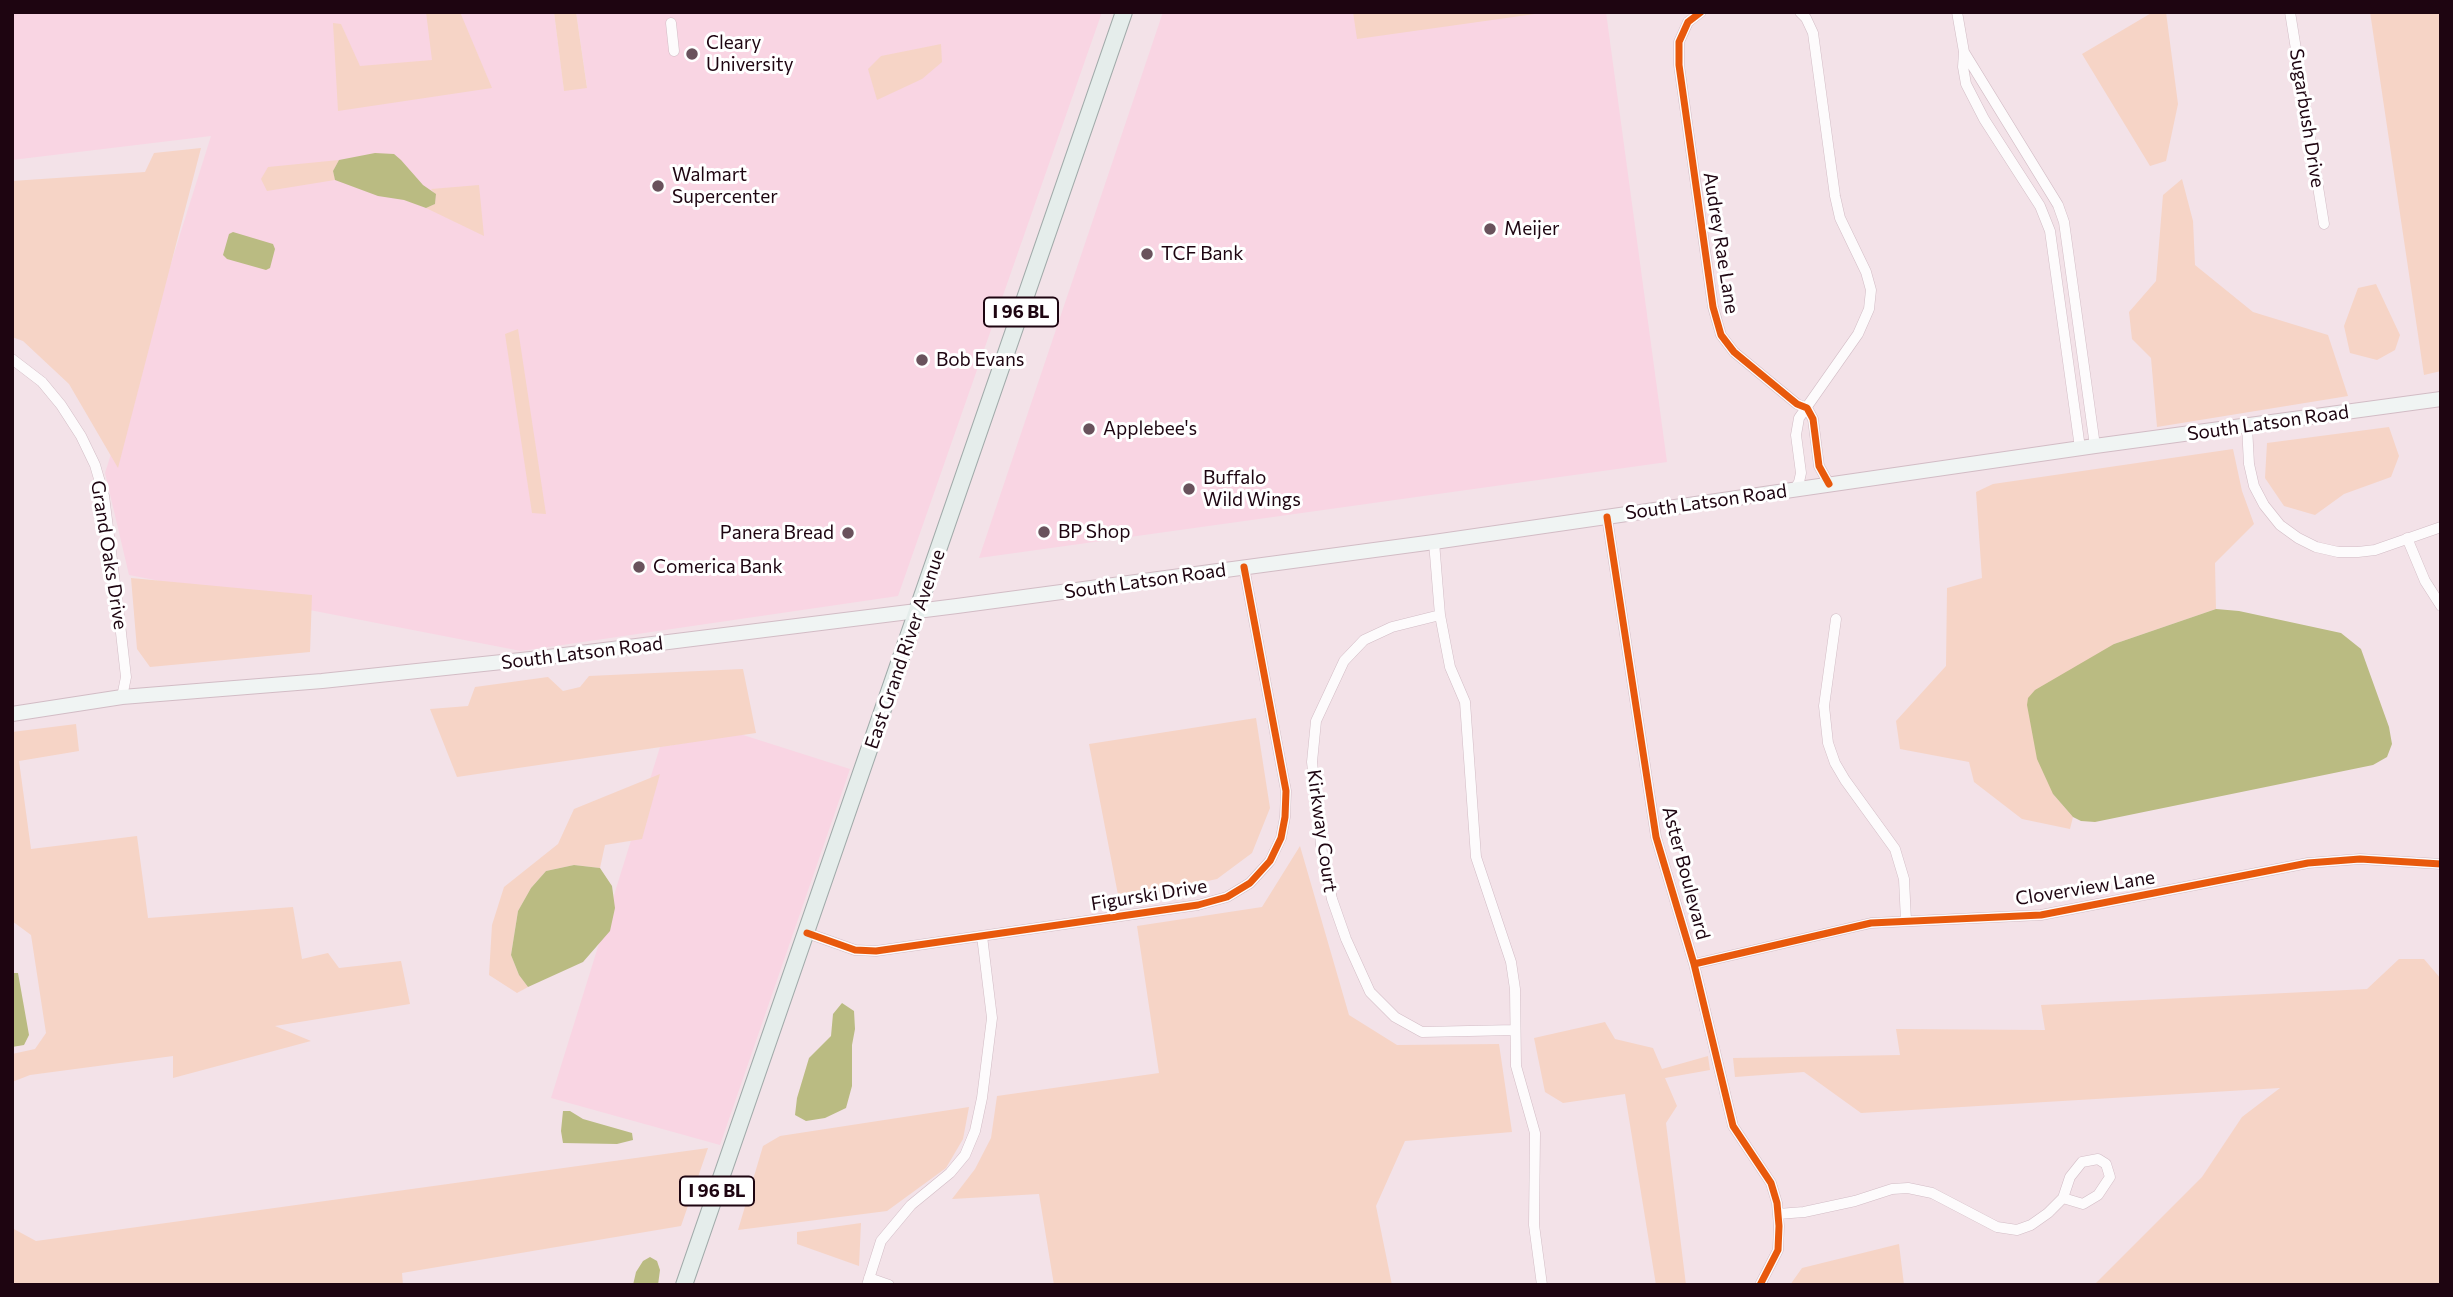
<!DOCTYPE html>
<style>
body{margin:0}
#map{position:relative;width:2453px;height:1297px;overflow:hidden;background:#f3e2e8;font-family:Commissioner,sans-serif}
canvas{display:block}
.frame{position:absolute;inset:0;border:14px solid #1e0511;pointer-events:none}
</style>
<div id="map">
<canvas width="2453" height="1297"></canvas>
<div class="frame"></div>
</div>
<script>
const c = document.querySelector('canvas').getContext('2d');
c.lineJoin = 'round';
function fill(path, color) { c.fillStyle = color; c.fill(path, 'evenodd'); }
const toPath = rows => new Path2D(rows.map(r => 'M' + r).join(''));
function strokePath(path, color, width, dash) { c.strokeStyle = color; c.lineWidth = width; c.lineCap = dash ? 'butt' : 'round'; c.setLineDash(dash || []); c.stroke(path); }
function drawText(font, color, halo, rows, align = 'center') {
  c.font = font + ' Commissioner,sans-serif'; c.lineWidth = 6; c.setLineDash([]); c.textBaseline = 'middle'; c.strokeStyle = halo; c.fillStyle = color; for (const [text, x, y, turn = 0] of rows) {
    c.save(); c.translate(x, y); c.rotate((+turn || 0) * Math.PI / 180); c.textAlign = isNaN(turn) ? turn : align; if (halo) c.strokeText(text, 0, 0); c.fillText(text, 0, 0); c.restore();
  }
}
fill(toPath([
 [12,12,554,12,564,90,587,87,576,12,1102,12,898,596,521,651,129,575,105,473,211,136,12,160],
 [1163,12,1606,12,1667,462,979,558],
 [740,734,850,769,720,1145,551,1098,660,747]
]), '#f9d5e3');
fill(toPath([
 [426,12,460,12,492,88,338,111,333,23,341,24,360,66,432,60],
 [554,12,576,12,587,88,564,91],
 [1353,12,1549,12,1357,39],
 [2153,12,2166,12,2178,104,2166,161,2150,166,2082,54],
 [2370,12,2441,12,2441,371,2424,375],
 [941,44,942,62,922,79,877,100,868,69,881,56],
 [201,148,118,468,69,384,23,341,12,337,12,181,145,172,154,153],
 [339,160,333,171,335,180,267,191,261,179,268,167],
 [2182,179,2193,221,2195,265,2253,312,2328,335,2348,396,2157,427,2151,358,2132,339,2129,312,2156,281,2163,195],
 [479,185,484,236,426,208,435,204,436,195,431,189],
 [2376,284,2400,335,2395,350,2377,360,2350,353,2344,326,2358,288],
 [518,329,546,514,532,513,505,334],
 [2389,427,2399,456,2391,477,2344,494,2315,515,2284,506,2265,478,2267,443],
 [2233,449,2242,491,2254,524,2215,563,2216,609,2114,644,2053,794,2073,817,2070,829,2022,819,1974,782,1969,762,1900,749,1896,721,1946,666,1947,588,1982,578,1976,492,1993,484],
 [131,578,312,595,310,652,150,667,137,649],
 [743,669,756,733,457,777,430,709,468,706,475,687,548,677,563,691,580,687,589,676],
 [1256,718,1270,808,1252,853,1217,879,1119,900,1089,744],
 [76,724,79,751,19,761,31,849,137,836,148,918,293,907,302,959,328,953,339,968,401,961,410,1004,275,1026,311,1041,173,1078,173,1056,30,1075,12,1082,12,1054,35,1049,46,1033,31,935,12,921,12,732],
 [660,774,642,839,605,845,600,868,574,865,546,871,531,888,518,911,511,955,519,975,528,987,517,993,489,975,492,925,504,887,558,844,574,809],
 [1300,846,1349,1015,1397,1045,1499,1044,1512,1132,1405,1141,1376,1206,1392,1285,1054,1285,1039,1194,952,1199,975,1169,991,1138,997,1096,1159,1073,1137,926,1262,907],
 [2399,959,2424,959,2441,979,2441,1285,2094,1285,2202,1177,2242,1117,2280,1088,1861,1113,1804,1072,1735,1077,1733,1058,1900,1055,1896,1029,2045,1030,2041,1005,2367,989],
 [1605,1022,1615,1039,1653,1048,1662,1069,1708,1056,1710,1070,1665,1078,1677,1106,1666,1123,1686,1285,1656,1285,1625,1094,1563,1103,1545,1092,1534,1038],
 [969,1107,963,1139,946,1168,887,1211,738,1230,763,1146,780,1136],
 [708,1148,681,1226,402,1273,403,1285,12,1285,12,1228,36,1241],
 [861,1223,859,1266,797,1244,797,1232],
 [1899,1244,1904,1285,1790,1285,1802,1268]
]), '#f6d4c6');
fill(toPath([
 [375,153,394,154,401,160,423,185,436,194,435,204,426,208,404,200,378,196,335,180,333,171,339,160],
 [233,232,273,244,275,249,270,268,266,270,227,259,223,255,229,234],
 [2216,609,2239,611,2341,633,2361,649,2389,727,2392,744,2387,757,2373,765,2095,822,2081,821,2073,817,2053,794,2037,759,2027,705,2028,698,2035,690,2114,644],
 [574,865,600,868,612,886,615,908,610,931,583,962,528,987,519,975,511,955,518,911,531,888,546,871],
 [12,973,18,973,29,1035,24,1045,12,1047],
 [842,1003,854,1011,855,1029,852,1045,852,1086,846,1108,825,1118,806,1121,795,1115,797,1098,809,1058,831,1036,833,1014],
 [563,1111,570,1111,583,1119,632,1133,633,1140,617,1144,563,1143,561,1131],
 [650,1257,657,1261,660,1270,658,1285,633,1285,636,1272,643,1261]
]), '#babb82');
const minor = toPath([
 [1701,12,1688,22,1679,42,1679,65,1713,307,1721,335,1734,352,1797,404,1807,408,1813,419,1819,466,1829,484],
 [1957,12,1964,52,1963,67,1966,84,1984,119,2040,206,2050,231,2080,448],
 [2290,12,2324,224],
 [671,23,674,51],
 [1964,52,2058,205,2064,222,2095,446],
 [12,359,42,382,61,405,81,436,95,465,104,496,120,624,126,677,122,697],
 [2247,426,2249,464,2254,486,2264,505,2280,525,2298,538,2316,547,2338,552,2358,552,2375,550,2441,527],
 [1795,489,1799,482,1801,473,1796,435,1799,418,1858,334,1869,309,1871,290,1866,272,1840,218,1835,196,1813,33,1806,18,1800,12],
 [1607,517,1656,837,1694,964,1733,1126,1771,1183,1777,1203,1779,1226,1778,1250,1760,1285],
 [2407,538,2425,581,2441,606],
 [1434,542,1440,615,1450,667,1465,702,1476,857,1511,962,1515,989,1516,1066,1535,1133,1534,1225,1542,1285],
 [1440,615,1392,627,1364,640,1344,661,1316,721,1312,762,1322,853,1332,899,1346,939,1370,992,1395,1017,1422,1032,1515,1030],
 [1836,619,1824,706,1828,743,1835,763,1845,780,1895,849,1904,879,1906,921],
 [807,933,855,950,876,951,1198,905,1227,897,1250,883,1270,861,1281,838,1285,817,1286,791,1244,567],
 [1694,964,1871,923,2041,915,2308,863,2360,859,2441,864],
 [1778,1214,1804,1212,1855,1201,1892,1189,1908,1188,1932,1193,1997,1227,2017,1230,2031,1225,2048,1213,2063,1198,2083,1204,2098,1195,2110,1177,2106,1164,2098,1159,2082,1162,2070,1177,2063,1198],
 [869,1278,889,1285],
 [867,1285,881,1241,911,1205,950,1173,965,1155,975,1131,982,1098,992,1018,982,936]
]);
const secondary = toPath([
 [12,714,122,697,322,681,540,658,957,606,1434,542,2095,446,2441,399]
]);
const primary = toPath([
 [684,1285,1124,12]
]);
strokePath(minor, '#d2bcc5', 11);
strokePath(secondary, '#d2bcc5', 16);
strokePath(primary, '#a1abaa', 18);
strokePath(minor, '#fdfbfc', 10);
strokePath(secondary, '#f0f4f3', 14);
strokePath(primary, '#e5edeb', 16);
strokePath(toPath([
 [1701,12,1688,22,1679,42,1679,65,1713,307,1721,335,1734,352,1797,404,1807,408,1813,419,1819,466,1829,484],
 [1607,517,1656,837,1694,964,1733,1126,1771,1183,1777,1203,1779,1226,1778,1250,1760,1285],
 [807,933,855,950,876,951,1198,905,1227,897,1250,883,1270,861,1281,838,1285,817,1286,791,1244,567],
 [1694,964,1871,923,2041,915,2308,863,2360,859,2441,864]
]), '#e8590c', 7);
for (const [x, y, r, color] of [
 [692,54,7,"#69525c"],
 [658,186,7,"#69525c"],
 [1490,229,7,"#69525c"],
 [1147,254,7,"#69525c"],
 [922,360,7,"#69525c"],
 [1089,429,7,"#69525c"],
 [1189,489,7,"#69525c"],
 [1044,532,7,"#69525c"],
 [848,533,7,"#69525c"],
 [639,567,7,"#69525c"]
]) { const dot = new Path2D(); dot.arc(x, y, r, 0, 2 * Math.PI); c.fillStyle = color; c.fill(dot); strokePath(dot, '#fff', 2.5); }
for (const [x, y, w] of [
 [1021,312,74],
 [717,1191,74]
]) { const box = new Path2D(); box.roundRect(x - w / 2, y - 14.5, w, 29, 5); c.fillStyle = '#fff'; c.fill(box); strokePath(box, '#1e0511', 2); }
drawText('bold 18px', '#1e0511', null, [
 ["I 96 BL",1021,312],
 ["I 96 BL",717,1191]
]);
drawText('19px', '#1e0511', '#fff', [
 ["Cleary",706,43],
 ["University",706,65],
 ["Walmart",672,175],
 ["Supercenter",672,197],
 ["Meijer",1504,229],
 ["TCF Bank",1161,254],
 ["Bob Evans",936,360],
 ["Applebee's",1103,429],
 ["Buffalo",1203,478],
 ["Wild Wings",1203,500],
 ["BP Shop",1058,532],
 ["Panera Bread",834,533,"right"],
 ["Comerica Bank",653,567]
], 'left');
drawText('19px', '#1e0511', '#fff', [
 ["Sugarbush Drive",2307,118,81],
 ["Audrey Rae Lane",1721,243,81],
 ["South Latson Road",2268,423,-8],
 ["South Latson Road",1706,502,-8],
 ["Grand Oaks Drive",109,555,81],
 ["South Latson Road",1145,581,-8],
 ["East Grand River Avenue",905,649,-71],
 ["South Latson Road",582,653,-7],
 ["Kirkway Court",1322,831,82],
 ["Aster Boulevard",1686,873,75],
 ["Cloverview Lane",2085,888,-9],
 ["Figurski Drive",1149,895,-9]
]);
</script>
